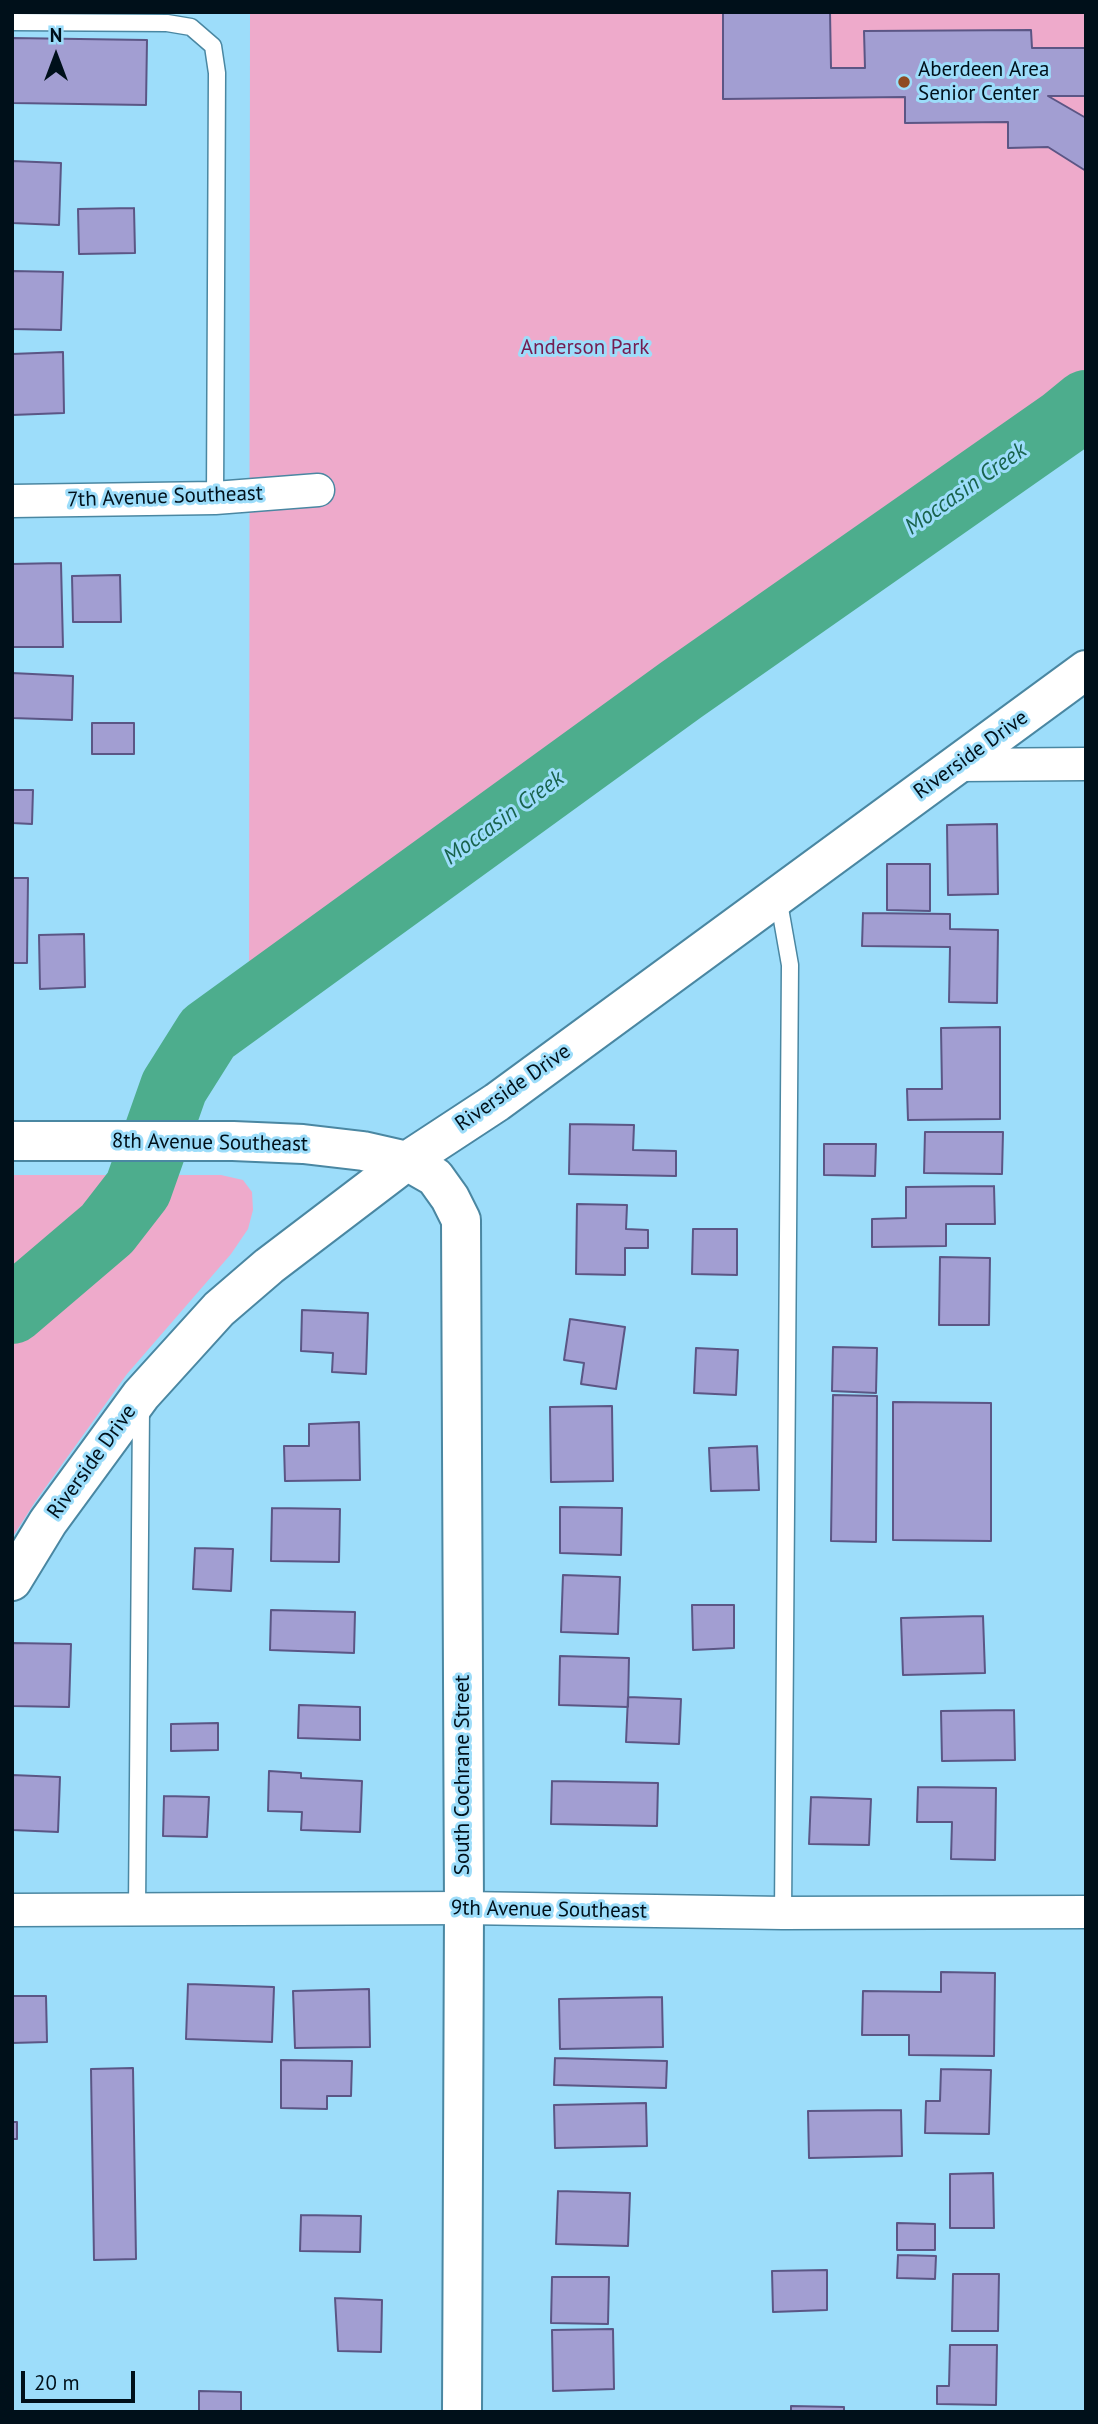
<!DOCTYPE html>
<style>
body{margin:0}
#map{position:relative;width:1098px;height:2424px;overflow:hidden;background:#9dddfa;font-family:"PT Sans",sans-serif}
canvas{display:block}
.frame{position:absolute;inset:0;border:14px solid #00101a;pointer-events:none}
.north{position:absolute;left:21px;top:21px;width:70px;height:70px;-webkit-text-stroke:5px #9dddfa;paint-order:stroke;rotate:0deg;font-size:19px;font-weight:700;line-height:28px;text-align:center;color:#00101a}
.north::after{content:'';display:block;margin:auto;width:24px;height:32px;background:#00101a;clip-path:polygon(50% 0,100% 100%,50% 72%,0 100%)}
.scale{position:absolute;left:21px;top:2371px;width:114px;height:32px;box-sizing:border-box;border:4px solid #00101a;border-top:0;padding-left:9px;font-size:21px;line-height:24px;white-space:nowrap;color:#00101a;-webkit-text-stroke:5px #9dddfa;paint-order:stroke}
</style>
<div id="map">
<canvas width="1098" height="2424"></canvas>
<div class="frame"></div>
<div class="north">N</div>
<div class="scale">20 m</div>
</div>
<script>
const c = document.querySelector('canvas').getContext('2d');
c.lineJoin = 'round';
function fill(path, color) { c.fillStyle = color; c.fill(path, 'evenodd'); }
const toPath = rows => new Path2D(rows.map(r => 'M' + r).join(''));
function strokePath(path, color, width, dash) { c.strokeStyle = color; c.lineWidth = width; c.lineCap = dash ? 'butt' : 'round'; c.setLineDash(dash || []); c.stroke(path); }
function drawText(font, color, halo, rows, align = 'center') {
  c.font = font + ' "PT Sans",sans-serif'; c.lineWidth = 6; c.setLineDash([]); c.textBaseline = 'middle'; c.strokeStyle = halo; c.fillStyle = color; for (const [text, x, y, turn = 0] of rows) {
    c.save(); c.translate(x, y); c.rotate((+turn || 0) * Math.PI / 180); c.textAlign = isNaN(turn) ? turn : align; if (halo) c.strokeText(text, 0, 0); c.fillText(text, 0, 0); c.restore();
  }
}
fill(toPath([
 [250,12,1086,12,1086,404,1064,422,681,690,249,1003],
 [12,1175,221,1175,243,1180,252,1192,253,1210,248,1229,231,1254,127,1374,35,1502,12,1538]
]), '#eeaacb');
strokePath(toPath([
 [12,1310,107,1229,138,1189,174,1087,208,1033,681,690,1064,422,1086,404]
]), '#4dad8d', 68);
const building = toPath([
 [723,12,830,12,831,68,865,68,864,31,1031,30,1032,48,1086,48,1086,96,1048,96,1086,118,1086,171,1048,147,1008,148,1008,122,905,123,905,97,723,99,723,12],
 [12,38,147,40,146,105,12,103,12,38],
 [12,161,61,163,59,225,12,223,12,161],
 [134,208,135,253,79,254,78,209,134,208],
 [12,271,63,272,61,330,12,329,12,271],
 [63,352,64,413,12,415,12,354,63,352],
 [61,563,63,647,12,647,12,564,61,563],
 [120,575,121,622,73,622,72,576,120,575],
 [12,673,73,676,72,720,12,718,12,673],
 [92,723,134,723,134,754,92,754,92,723],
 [12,790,33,790,32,824,12,823,12,790],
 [997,824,998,894,948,895,947,825,997,824],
 [887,864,930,864,930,911,887,910,887,864],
 [12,878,28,878,27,963,12,963,12,878],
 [863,913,950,914,950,929,998,930,997,1003,949,1002,950,947,862,946,863,913],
 [84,934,85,987,40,989,39,935,84,934],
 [1000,1027,1000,1119,908,1120,907,1089,942,1089,941,1028,1000,1027],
 [570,1124,634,1125,633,1150,676,1151,676,1176,569,1174,570,1124],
 [925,1132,1003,1132,1002,1174,924,1173,925,1132],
 [824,1144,876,1144,875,1176,824,1175,824,1144],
 [994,1186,995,1224,946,1224,946,1246,872,1247,872,1219,906,1218,906,1187,994,1186],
 [577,1204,627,1205,626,1229,648,1230,648,1248,625,1248,625,1275,576,1274,577,1204],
 [693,1229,737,1229,737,1275,692,1274,693,1229],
 [940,1257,990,1258,989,1325,939,1325,940,1257],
 [302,1310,368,1313,366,1374,332,1372,333,1353,301,1351,302,1310],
 [570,1319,625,1327,616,1389,581,1384,584,1363,564,1360,570,1319],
 [833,1347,877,1348,876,1393,832,1391,833,1347],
 [696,1348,738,1350,736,1395,694,1393,696,1348],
 [833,1395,877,1396,876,1542,831,1541,833,1395],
 [893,1402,991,1403,991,1541,893,1540,893,1402],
 [612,1406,613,1481,551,1482,550,1407,612,1406],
 [359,1422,360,1480,285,1481,284,1446,309,1446,309,1424,359,1422],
 [757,1446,759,1490,711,1491,709,1448,757,1446],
 [560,1507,622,1508,621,1555,560,1553,560,1507],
 [272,1508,340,1509,339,1562,271,1561,272,1508],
 [195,1548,233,1549,231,1591,193,1589,195,1548],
 [563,1575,620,1577,618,1634,561,1632,563,1575],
 [692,1605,734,1605,734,1648,693,1650,692,1605],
 [271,1610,355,1612,354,1653,270,1650,271,1610],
 [983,1616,985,1673,903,1675,901,1618,983,1616],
 [12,1643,71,1644,69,1707,12,1706,12,1643],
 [560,1656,629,1658,628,1707,559,1705,560,1656],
 [628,1697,681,1699,679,1744,626,1742,628,1697],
 [299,1705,360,1707,360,1740,298,1738,299,1705],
 [1014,1710,1015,1760,942,1761,941,1711,1014,1710],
 [218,1723,218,1750,171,1751,171,1724,218,1723],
 [269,1771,301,1773,301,1778,362,1781,360,1832,301,1830,302,1812,268,1811,269,1771],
 [12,1775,60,1777,58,1832,12,1830,12,1775],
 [552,1781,658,1783,657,1826,551,1824,552,1781],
 [918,1787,996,1788,995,1860,951,1859,952,1822,917,1822,918,1787],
 [164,1796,209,1797,207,1837,163,1836,164,1796],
 [811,1797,871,1799,869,1845,809,1844,811,1797],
 [941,1972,995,1973,994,2056,909,2055,909,2035,862,2035,863,1991,941,1992,941,1972],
 [188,1984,274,1987,272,2042,186,2039,188,1984],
 [369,1989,370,2047,295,2048,293,1991,369,1989],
 [12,1996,46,1996,47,2042,12,2043,12,1996],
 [662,1997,663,2047,560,2049,559,1999,662,1997],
 [555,2058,667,2061,666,2088,554,2085,555,2058],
 [281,2060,352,2061,351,2096,327,2096,327,2109,281,2108,281,2060],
 [133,2068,136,2259,94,2260,91,2069,133,2068],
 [941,2069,991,2070,989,2134,925,2133,926,2101,940,2101,941,2069],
 [646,2103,647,2146,555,2148,554,2105,646,2103],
 [901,2110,902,2156,809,2158,808,2111,901,2110],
 [12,2122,17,2122,17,2139,12,2139,12,2122],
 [993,2173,994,2228,950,2228,950,2174,993,2173],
 [558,2191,630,2193,628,2246,556,2244,558,2191],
 [301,2215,361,2216,360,2252,300,2251,301,2215],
 [897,2223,935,2224,935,2250,897,2250,897,2223],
 [898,2255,936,2256,935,2279,897,2278,898,2255],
 [827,2270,827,2310,773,2312,772,2271,827,2270],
 [953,2274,999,2274,998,2331,952,2331,953,2274],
 [552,2277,609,2277,608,2324,551,2323,552,2277],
 [335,2298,382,2300,381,2352,338,2351,335,2298],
 [613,2329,614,2389,553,2391,552,2330,613,2329],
 [950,2345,997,2345,996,2405,937,2404,937,2386,949,2386,950,2345],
 [199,2391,241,2392,241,2412,199,2412,199,2391],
 [791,2406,844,2407,844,2412,791,2412,791,2406]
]);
fill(building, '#a29ed2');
strokePath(building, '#5b5685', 2);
const service = toPath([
 [12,22,167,23,191,27,213,46,217,73,215,498],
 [778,897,790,965,783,1913],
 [137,1910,141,1407]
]);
const minor = toPath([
 [12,501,215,498,318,490],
 [958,765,1086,764],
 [12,1910,464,1908,783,1913,1086,1912]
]);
const tertiary = toPath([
 [12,1141,233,1141,303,1144,363,1151,407,1161,435,1177,450,1198,461,1220,464,1908,462,2412],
 [12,1581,48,1522,141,1395,219,1309,269,1266,407,1161,497,1102,1086,670]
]);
strokePath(service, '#4a87a2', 19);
strokePath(minor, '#4a87a2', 35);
strokePath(tertiary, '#4a87a2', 42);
strokePath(service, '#fff', 16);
strokePath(minor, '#fff', 32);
strokePath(tertiary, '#fff', 38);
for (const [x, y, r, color] of [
 [904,82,7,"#8f4a21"]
]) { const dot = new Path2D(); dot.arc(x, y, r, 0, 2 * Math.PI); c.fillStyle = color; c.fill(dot); strokePath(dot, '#9dddfa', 2.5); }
drawText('21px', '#00101a', '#9dddfa', [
 ["Aberdeen Area",918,70],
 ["Senior Center",918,94]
], 'left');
drawText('21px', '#751c51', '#9dddfa', [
 ["Anderson Park",585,348]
]);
drawText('21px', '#00101a', '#9dddfa', [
 ["7th Avenue Southeast",165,497,-2],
 ["Riverside Drive",971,755,-36],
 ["Riverside Drive",513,1088,-35],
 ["8th Avenue Southeast",210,1143,1],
 ["Riverside Drive",92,1462,-54],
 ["South Cochrane Street",463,1775,-90],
 ["9th Avenue Southeast",549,1910,1]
]);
drawText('italic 23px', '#19634d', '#9dddfa', [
 ["Moccasin Creek",966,489,-35],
 ["Moccasin Creek",504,818,-36]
]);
</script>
